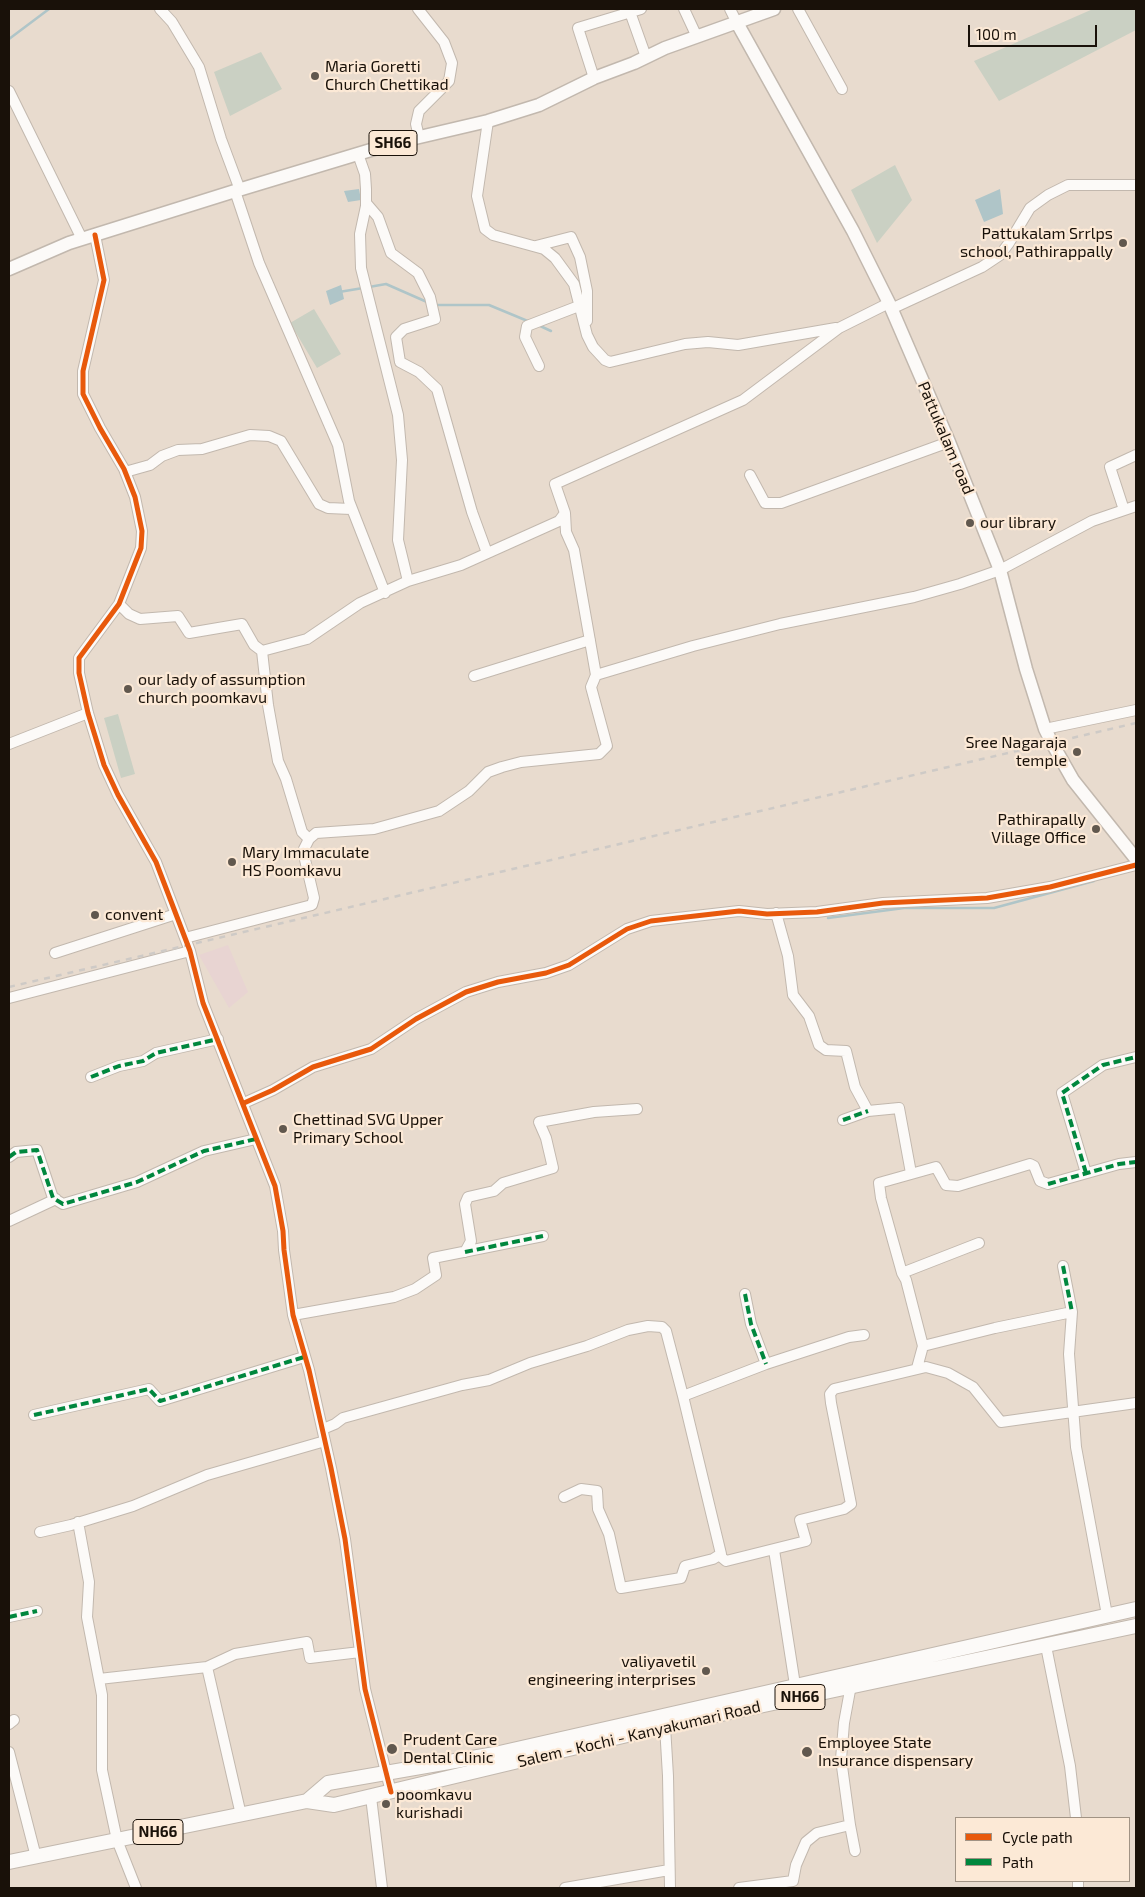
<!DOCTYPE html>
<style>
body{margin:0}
#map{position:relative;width:1145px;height:1897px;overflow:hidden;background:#e8dbce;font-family:"Exo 2",sans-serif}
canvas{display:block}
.frame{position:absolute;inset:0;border:10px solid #191109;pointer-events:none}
.legend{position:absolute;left:955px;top:1817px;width:175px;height:65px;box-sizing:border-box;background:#fce9d6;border:1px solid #a19384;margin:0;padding:6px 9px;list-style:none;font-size:15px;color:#191109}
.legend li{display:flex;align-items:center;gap:10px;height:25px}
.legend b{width:25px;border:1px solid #a19384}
.scale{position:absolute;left:968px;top:25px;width:129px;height:22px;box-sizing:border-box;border:2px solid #191109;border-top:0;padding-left:6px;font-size:15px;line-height:18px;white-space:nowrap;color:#191109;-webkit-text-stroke:4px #fce9d6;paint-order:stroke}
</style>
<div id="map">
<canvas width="1145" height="1897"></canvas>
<div class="frame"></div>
<ul class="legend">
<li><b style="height:6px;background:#e8590c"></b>Cycle path</li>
<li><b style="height:6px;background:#00873e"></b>Path</li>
</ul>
<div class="scale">100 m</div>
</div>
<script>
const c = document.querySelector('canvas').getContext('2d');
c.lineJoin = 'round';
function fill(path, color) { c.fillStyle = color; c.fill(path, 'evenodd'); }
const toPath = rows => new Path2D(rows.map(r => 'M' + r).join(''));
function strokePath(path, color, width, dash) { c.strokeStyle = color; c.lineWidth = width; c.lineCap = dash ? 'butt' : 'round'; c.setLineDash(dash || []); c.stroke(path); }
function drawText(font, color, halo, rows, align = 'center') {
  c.font = font + ' "Exo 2",sans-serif'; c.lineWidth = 4.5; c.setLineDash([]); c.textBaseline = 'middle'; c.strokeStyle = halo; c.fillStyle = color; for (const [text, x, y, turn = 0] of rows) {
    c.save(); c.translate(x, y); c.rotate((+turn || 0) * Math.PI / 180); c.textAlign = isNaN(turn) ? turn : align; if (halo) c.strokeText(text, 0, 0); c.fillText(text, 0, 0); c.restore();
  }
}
fill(toPath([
 [228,945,248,992,229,1008,199,955]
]), '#e8d4d2');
fill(toPath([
 [1093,9,1136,9,1136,30,999,101,974,61],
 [261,52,282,89,230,116,214,72],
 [895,165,912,200,877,243,851,190],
 [314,309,341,354,317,368,290,323],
 [118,714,135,774,121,778,104,718]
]), '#cad0c3');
fill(toPath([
 [359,189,361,200,348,202,344,191],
 [1000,189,1003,214,984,222,975,200],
 [341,285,344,299,330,305,326,291]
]), '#afc5c8');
strokePath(toPath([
 [9,39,49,9],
 [369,287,386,284,427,302],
 [339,292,363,288],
 [434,305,489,305,530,322],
 [538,325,551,331],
 [828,918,904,908,994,908,1094,881]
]), '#afc5c8', 2.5);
const minor = toPath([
 [160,9,172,22,199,67,221,139,240,190],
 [418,9,444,42,452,63,449,81,419,111,416,124,419,137],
 [684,9,697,37],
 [730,9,736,21],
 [798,9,842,89],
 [630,12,646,57],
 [594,78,578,28,641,9],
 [9,91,82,239],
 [488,121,477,196,485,229,493,235,544,249,555,258,574,284,587,335,593,347,605,360,610,362,685,344,708,342,738,345,836,328],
 [358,154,365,174,366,189,366,206,360,234,361,268,398,415,402,460,398,540,408,581],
 [235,191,259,263,338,445,349,501,385,593],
 [366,203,378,217,391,253,418,273,430,297,435,319,404,329,396,337,400,362,419,372,437,389,472,512,487,553],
 [95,235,104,280,83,371,83,394,100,428,124,469,135,497,142,531,141,548,119,604,79,658,79,673,88,713,104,765,118,795,156,862,190,951,203,1003,275,1186,283,1231,284,1250,293,1315,309,1370,331,1468,345,1539,365,1689,391,1792],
 [536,246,571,237,580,257,587,291,587,321],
 [891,309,982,267,1000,255,1009,243,1030,208,1048,195,1068,185,1136,185],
 [539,366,525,337,527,326,584,304],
 [125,472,150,465,162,456,178,450,202,449,250,435,269,436,281,441,319,504,328,508,351,509],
 [750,475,765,503,781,503,949,442],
 [1124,510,1110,467,1136,455],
 [119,604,129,614,140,619,178,616,189,633,242,624,254,645,262,651,307,639,360,603,408,581,461,565,559,521,565,513,555,484,743,400,839,328,889,303],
 [262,651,268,705,278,761,286,779,302,832,309,839],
 [596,675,693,646,780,624,914,597,960,584,1000,570,1092,521,1136,506],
 [474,676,590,640],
 [1045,729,1136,710],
 [9,744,88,713],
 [776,913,788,956,793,995,809,1016,819,1045,826,1050,846,1051,855,1087,868,1111,899,1108,911,1173],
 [185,938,312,905,314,898,303,851,309,839,316,833,374,829,439,811,469,791,488,772,502,767,521,762,599,754,607,746,591,687,596,675,574,550,566,532,565,513],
 [55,953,176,914],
 [9,998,190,951],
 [91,1077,119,1066,143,1061,156,1053,218,1039],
 [244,1103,273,1090,313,1067,371,1049,416,1019,466,992,498,982,546,973,569,965,627,929,651,921,739,911,767,914,817,912,883,903,987,898,1050,887,1136,865],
 [843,1120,868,1111],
 [9,1157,16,1152,37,1150,53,1198,63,1204,137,1182,204,1151,256,1139],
 [1086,1173,1062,1093,1103,1065,1136,1057],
 [9,1221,56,1199],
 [465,1252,471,1241,465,1204,468,1197,494,1191,503,1183,553,1168,546,1138,539,1122,594,1112,637,1109],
 [1063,1266,1072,1312],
 [902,1273,979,1243],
 [745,1294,751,1324,766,1364],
 [293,1315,394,1297,415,1289,436,1275,433,1258,543,1236],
 [923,1346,906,1280,902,1273,881,1198,879,1183,936,1167,946,1185,958,1186,1030,1164,1034,1166,1040,1181,1048,1184,1119,1164,1136,1162],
 [917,1368,923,1346,995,1328,1072,1312,1069,1354,1076,1447,1107,1615],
 [683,1396,766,1364,849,1337,864,1335],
 [34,1415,149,1389,160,1401,304,1357],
 [323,1429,335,1424,343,1418,462,1385,489,1380,530,1363,587,1346,628,1330,648,1326,662,1327,666,1331,683,1396,721,1554,713,1559,685,1566,681,1578,621,1588,609,1534,598,1509,597,1491,581,1489,564,1497],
 [78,1522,89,1582,87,1617,102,1695,102,1770,117,1840,136,1888],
 [40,1532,71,1525,133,1506,207,1475,325,1441],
 [774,1550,795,1685],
 [720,1556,726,1561,806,1541,800,1520,844,1509,851,1504,831,1403,830,1394,834,1389,926,1367,948,1373,973,1387,1001,1422,1136,1403],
 [9,1617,37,1611],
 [1046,1646,1070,1766,1076,1818],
 [207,1667,241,1815],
 [99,1679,207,1667,235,1654,307,1642,310,1658,360,1652],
 [9,1724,14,1720],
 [665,1726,668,1776,670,1888],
 [9,1752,36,1857],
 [371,1797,382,1888],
 [850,1825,855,1851],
 [1078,1881,1078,1888],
 [565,1888,669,1870],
 [739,1888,793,1881,796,1865,806,1842,817,1833,850,1825,841,1759,844,1723,851,1685]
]);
const major = toPath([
 [736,21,853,231,889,303,949,442,1000,570,1026,669,1045,729,1052,743,1073,780,1136,859],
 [9,269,69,243,235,191,394,143,488,121,539,105,594,78,634,63,665,48,774,9]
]);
const highway = toPath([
 [307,1801,328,1783,495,1754,1136,1609],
 [9,1862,307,1801,334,1805,665,1726,1136,1626]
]);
strokePath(minor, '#c2b8ae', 12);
strokePath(major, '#c2b8ae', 15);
strokePath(highway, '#c2b8ae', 16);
strokePath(minor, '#fcfaf8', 10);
strokePath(major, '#fcfaf8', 12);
strokePath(highway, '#fcfaf8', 14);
strokePath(toPath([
 [9,987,1136,723]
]), '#cecac6', 2.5, [6, 6]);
strokePath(toPath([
 [91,1077,119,1066,143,1061,156,1053,218,1039],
 [843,1120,868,1111],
 [9,1157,16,1152,37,1150,53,1198,63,1204,137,1182,204,1151,256,1139],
 [1086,1173,1062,1093,1103,1065,1136,1057],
 [1048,1184,1119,1164,1136,1162],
 [465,1252,543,1236],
 [1063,1266,1072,1312],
 [745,1294,751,1324,766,1364],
 [34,1415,149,1389,160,1401,304,1357],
 [9,1617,37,1611]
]), '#00873e', 4, [8, 4]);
strokePath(toPath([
 [95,235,104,280,83,371,83,394,100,428,124,469,135,497,142,531,141,548,119,604,79,658,79,673,88,713,104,765,118,795,156,862,190,951,203,1003,275,1186,283,1231,284,1250,293,1315,309,1370,331,1468,345,1539,365,1689,391,1792],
 [244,1103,273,1090,313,1067,371,1049,416,1019,466,992,498,982,546,973,569,965,627,929,651,921,739,911,767,914,817,912,883,903,987,898,1050,887,1136,865]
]), '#e8590c', 5);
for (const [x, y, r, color] of [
 [315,76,5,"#61584e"],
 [1123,243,5,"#61584e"],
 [970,523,5,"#61584e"],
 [128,689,5,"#61584e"],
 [1077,752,5,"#61584e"],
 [1096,829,5,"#61584e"],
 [232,862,5,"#61584e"],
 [95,915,5,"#61584e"],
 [283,1129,5,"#61584e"],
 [706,1671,5,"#61584e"],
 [392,1749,6,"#61584e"],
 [807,1752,6,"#61584e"],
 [386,1804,5,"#61584e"]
]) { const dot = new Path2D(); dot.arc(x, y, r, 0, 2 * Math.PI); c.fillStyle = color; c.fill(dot); strokePath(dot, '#fce9d6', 2); }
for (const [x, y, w] of [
 [393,143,48],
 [800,1697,50],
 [158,1832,50]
]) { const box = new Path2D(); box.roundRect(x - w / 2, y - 12.5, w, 25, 4); c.fillStyle = '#fce9d6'; c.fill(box); strokePath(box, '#191109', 1); }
drawText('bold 15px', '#191109', null, [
 ["SH66",393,143],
 ["NH66",800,1697],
 ["NH66",158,1832]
]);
drawText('16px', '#191109', '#fce9d6', [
 ["Maria Goretti",325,67],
 ["Church Chettikad",325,85],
 ["Pattukalam Srrlps",1113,234,"right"],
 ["school, Pathirappally",1113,252,"right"],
 ["our library",980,523],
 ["our lady of assumption",138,680],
 ["church poomkavu",138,698],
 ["Sree Nagaraja",1067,743,"right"],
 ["temple",1067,761,"right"],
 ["Pathirapally",1086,820,"right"],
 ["Village Office",1086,838,"right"],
 ["Mary Immaculate",242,853],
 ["HS Poomkavu",242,871],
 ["convent",105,915],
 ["Chettinad SVG Upper",293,1120],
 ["Primary School",293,1138],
 ["valiyavetil",696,1662,"right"],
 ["engineering interprises",696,1680,"right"],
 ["Prudent Care",403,1740],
 ["Dental Clinic",403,1758],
 ["Employee State",818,1743],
 ["Insurance dispensary",818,1761],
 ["poomkavu",396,1795],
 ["kurishadi",396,1813]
], 'left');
drawText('16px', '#191109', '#fce9d6', [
 ["Pattukalam road",946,438,67],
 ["Salem - Kochi - Kanyakumari Road",639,1734,-13]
]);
</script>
